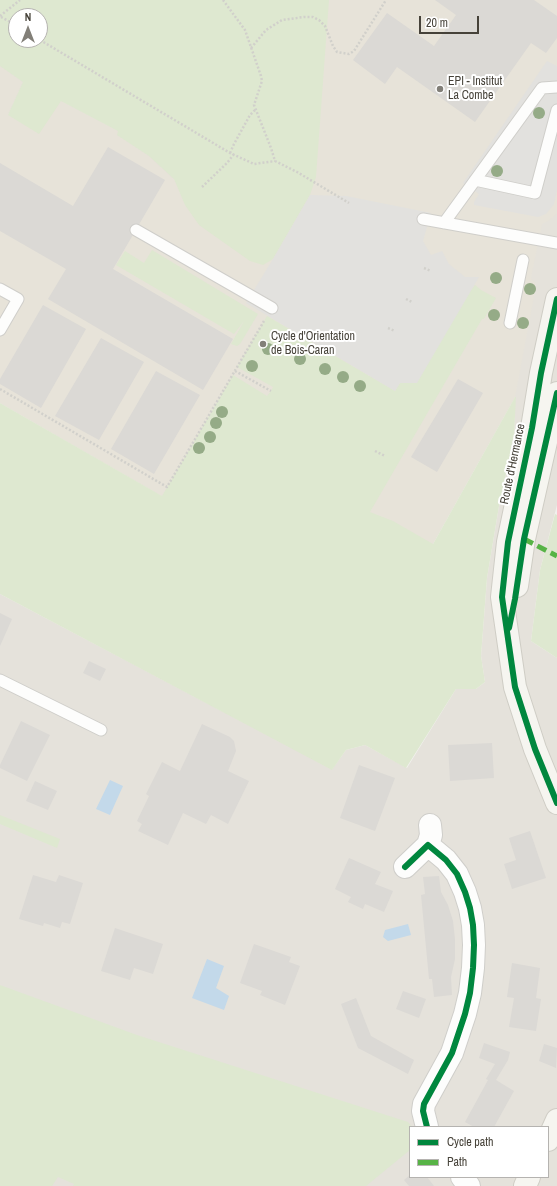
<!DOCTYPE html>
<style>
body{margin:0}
#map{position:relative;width:557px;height:1186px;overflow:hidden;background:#f1f0ed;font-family:"Archivo Narrow",sans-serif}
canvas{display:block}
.legend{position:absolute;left:409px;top:1126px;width:140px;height:52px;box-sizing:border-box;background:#fff;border:1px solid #b5b3b0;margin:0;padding:5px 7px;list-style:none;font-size:12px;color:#464239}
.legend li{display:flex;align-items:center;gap:8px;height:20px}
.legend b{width:20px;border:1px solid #b5b3b0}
.north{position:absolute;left:8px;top:8px;width:40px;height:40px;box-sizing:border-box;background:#fff;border:1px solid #b5b3b0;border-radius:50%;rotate:0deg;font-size:11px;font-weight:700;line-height:16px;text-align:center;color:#464239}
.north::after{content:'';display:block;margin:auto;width:14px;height:18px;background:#827f78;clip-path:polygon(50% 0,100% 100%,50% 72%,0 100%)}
.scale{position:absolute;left:419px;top:16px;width:60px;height:18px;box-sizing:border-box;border:2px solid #464239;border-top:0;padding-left:5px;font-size:12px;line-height:14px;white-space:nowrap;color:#464239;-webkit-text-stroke:3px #fff;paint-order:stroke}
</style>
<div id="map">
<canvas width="557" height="1186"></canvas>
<ul class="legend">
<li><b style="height:5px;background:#00873e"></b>Cycle path</li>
<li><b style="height:5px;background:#57b346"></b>Path</li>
</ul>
<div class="north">N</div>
<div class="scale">20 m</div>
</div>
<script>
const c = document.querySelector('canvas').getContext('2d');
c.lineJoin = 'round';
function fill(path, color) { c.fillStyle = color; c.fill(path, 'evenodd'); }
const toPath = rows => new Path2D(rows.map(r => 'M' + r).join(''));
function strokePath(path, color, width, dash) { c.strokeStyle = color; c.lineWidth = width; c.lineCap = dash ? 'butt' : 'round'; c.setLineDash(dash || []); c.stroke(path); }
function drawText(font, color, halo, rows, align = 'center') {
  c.font = font + ' "Archivo Narrow",sans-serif'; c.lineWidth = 4; c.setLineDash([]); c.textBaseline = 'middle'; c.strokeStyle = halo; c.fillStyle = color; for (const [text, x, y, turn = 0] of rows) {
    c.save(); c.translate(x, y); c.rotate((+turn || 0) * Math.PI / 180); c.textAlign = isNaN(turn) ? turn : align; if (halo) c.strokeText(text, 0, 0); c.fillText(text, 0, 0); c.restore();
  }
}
fill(toPath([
 [0,0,557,0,557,505,540,570,531,641,557,658,557,1186,0,1186,0,594,332,769,346,750,365,745,407,768,456,689,476,689,485,682,481,656,487,578,499,506,514,435,515,397,387,626,0,403],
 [16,16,40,16,40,40,16,40],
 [410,1127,548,1127,548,1177,410,1177]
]), '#e5e2db');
fill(toPath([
 [329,0,557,0,557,214,548,221,542,224,531,278,536,284,535,291,515,397,387,626,0,403,0,66,23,82,8,115,61,101,119,131,117,135,149,156,174,179,329,2]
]), '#e7e3d9');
fill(toPath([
 [0,0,329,0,316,177,310,195,273,259,263,265,250,261,199,225,185,205,174,179,149,156,117,135,118,131,61,101,39,134,8,115,23,82,0,66],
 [16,16,40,16,40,40,16,40],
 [152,250,258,314,240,344,237,346,231,344,244,321,234,334,116,265,125,251,144,263],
 [475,285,481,290,496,298,484,319,482,319,370,512,393,521,433,544,515,397,516,397,514,435,499,506,487,578,481,656,485,682,476,689,456,689,406,768,365,745,346,750,332,770,0,594,0,403,162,496,233,375,267,396,271,391,273,387,237,367,267,316,395,391,400,383],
 [555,514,557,515,557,658,531,641,540,570],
 [0,815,60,839,57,848,0,824],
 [0,985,137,1035,408,1122,412,1127,410,1127,410,1150,366,1186,73,1186,74,1184,58,1177,52,1186,0,1186]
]), '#dee8d0');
fill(toPath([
 [547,61,557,66,557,190,554,204,546,214,538,217,474,205,474,202,479,194,463,183],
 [310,195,346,196,431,213,423,241,431,255,442,251,449,264,465,277,479,277,417,383,400,383,395,391,246,303,273,259]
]), '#e2e1de');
fill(toPath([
 [110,780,123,786,110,815,96,809],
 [408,924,411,935,388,941,383,937,385,930],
 [207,959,224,966,216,988,229,996,224,1010,192,998]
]), '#c3d9ea');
fill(toPath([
 [435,0,534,0,557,16,557,38,546,53,531,43,475,122,397,67,385,84,353,60,387,13,434,46,456,15],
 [108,147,165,180,113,269,233,339,203,390,48,299,66,269,0,231,0,163,73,206],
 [43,305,86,329,41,408,0,384,0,379],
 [101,338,144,362,99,440,55,416],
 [156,371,200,395,154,474,111,449],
 [458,379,483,393,437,472,411,457],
 [0,613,12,619,0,646],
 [89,661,106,669,100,681,83,673],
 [21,721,50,735,27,781,0,768,0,765],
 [202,724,230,737,234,741,236,751,228,771,249,781,228,824,211,815,206,824,183,813,168,845,138,831,142,824,137,821,149,796,146,794,162,762,180,771],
 [492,743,494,778,450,781,448,745],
 [359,765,395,778,375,831,340,818],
 [35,781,57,791,48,810,26,801],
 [530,831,546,878,512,889,504,864,516,860,509,838],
 [349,858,381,872,375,884,393,891,384,912,365,904,363,909,348,902,351,897,335,889],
 [33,875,56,882,59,875,83,883,70,924,62,922,60,928,44,923,43,926,19,919],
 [439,876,441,892,448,905,453,921,455,939,455,959,451,977,452,995,434,997,432,979,429,979,421,895,425,894,423,877],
 [115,928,163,944,153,974,134,968,130,980,101,971],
 [254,944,291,957,289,962,300,966,285,1005,260,995,262,991,240,983],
 [512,963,540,968,536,998,541,999,536,1031,509,1027,514,998,507,997],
 [403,991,426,999,419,1018,396,1009],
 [356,998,371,1036,414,1060,408,1074,358,1048,341,1004],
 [484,1043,510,1052,508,1060,496,1080,514,1091,494,1127,474,1127,465,1122,488,1080,486,1079,495,1064,479,1058],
 [544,1044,557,1048,556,1068,539,1061],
 [410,1175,410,1177,427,1177,434,1186,409,1186,404,1180]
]), '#dbd9d5');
const lane = toPath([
 [475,180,535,193,557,110],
 [423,219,557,243],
 [444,223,542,88,557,87],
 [136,230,272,308],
 [0,289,18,299,0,330],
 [510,323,523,260],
 [0,680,101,730]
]);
const street = toPath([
 [428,845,431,835,430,825],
 [405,867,428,845,446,860,457,874,465,892,470,908,473,925,474,945,473,968,470,993,465,1014,452,1053,424,1104,423,1111,427,1127],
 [462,1177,469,1186]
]);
const secondary = toPath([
 [557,299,541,373,532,428,508,542,502,597,515,687,535,749,557,803],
 [517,586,524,539,557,393],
 [548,1140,557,1120],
 [525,1186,529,1177]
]);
strokePath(lane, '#cfceca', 13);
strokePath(street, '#cfceca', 24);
strokePath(secondary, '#cfcdc5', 24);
strokePath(toPath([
 [223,0,245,30,261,76,262,81,254,105,271,148,275,161,297,172,349,203],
 [0,16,20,0],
 [1,17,16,25],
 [40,40,230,153,254,164,275,161],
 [251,48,266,30,282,20,304,17,313,17,319,20,325,26,333,46,337,52,349,54,354,51,386,0],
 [230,153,234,144,250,115,256,109],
 [202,187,227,163,234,154],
 [424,268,431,271],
 [406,299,412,302],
 [388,328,395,331],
 [235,371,271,391],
 [0,389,167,487,264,321],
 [375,451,385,456]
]), '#d1d0cb', 2.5, [2, 2]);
strokePath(lane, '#fdfdfc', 11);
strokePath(street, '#fdfdfc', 22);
strokePath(secondary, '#f6f5f0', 22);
strokePath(toPath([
 [524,539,557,556]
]), '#57b346', 5, [10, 5]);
strokePath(toPath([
 [557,299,541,373,532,428,508,542,502,597,515,687,535,749,557,803],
 [509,628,515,599,524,539,557,393],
 [405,867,428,845,446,860,457,874,465,892,470,908,473,925,474,945,473,968,470,993,465,1014,452,1053,424,1104,423,1111,427,1127]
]), '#00873e', 6);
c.fillStyle = '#95ab87';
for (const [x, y] of [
 [539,113],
 [497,171],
 [496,278],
 [530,289],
 [494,315],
 [523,323],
 [268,349],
 [300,359],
 [252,366],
 [325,369],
 [343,377],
 [360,386],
 [222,412],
 [216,423],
 [210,437],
 [199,448]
]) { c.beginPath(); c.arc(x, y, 6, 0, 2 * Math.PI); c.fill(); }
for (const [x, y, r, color] of [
 [440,89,4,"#827f78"],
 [263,344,4,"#827f78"]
]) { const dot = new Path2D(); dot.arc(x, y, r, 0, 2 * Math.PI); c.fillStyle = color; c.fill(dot); strokePath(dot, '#fff', 1.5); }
drawText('12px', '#464239', '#fff', [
 ["EPI - Institut",448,82],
 ["La Combe",448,96],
 ["Cycle d'Orientation",271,337],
 ["de Bois-Caran",271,351]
], 'left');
drawText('12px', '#464239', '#fff', [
 ["Route d'Hermance",513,464,-78]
]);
</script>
